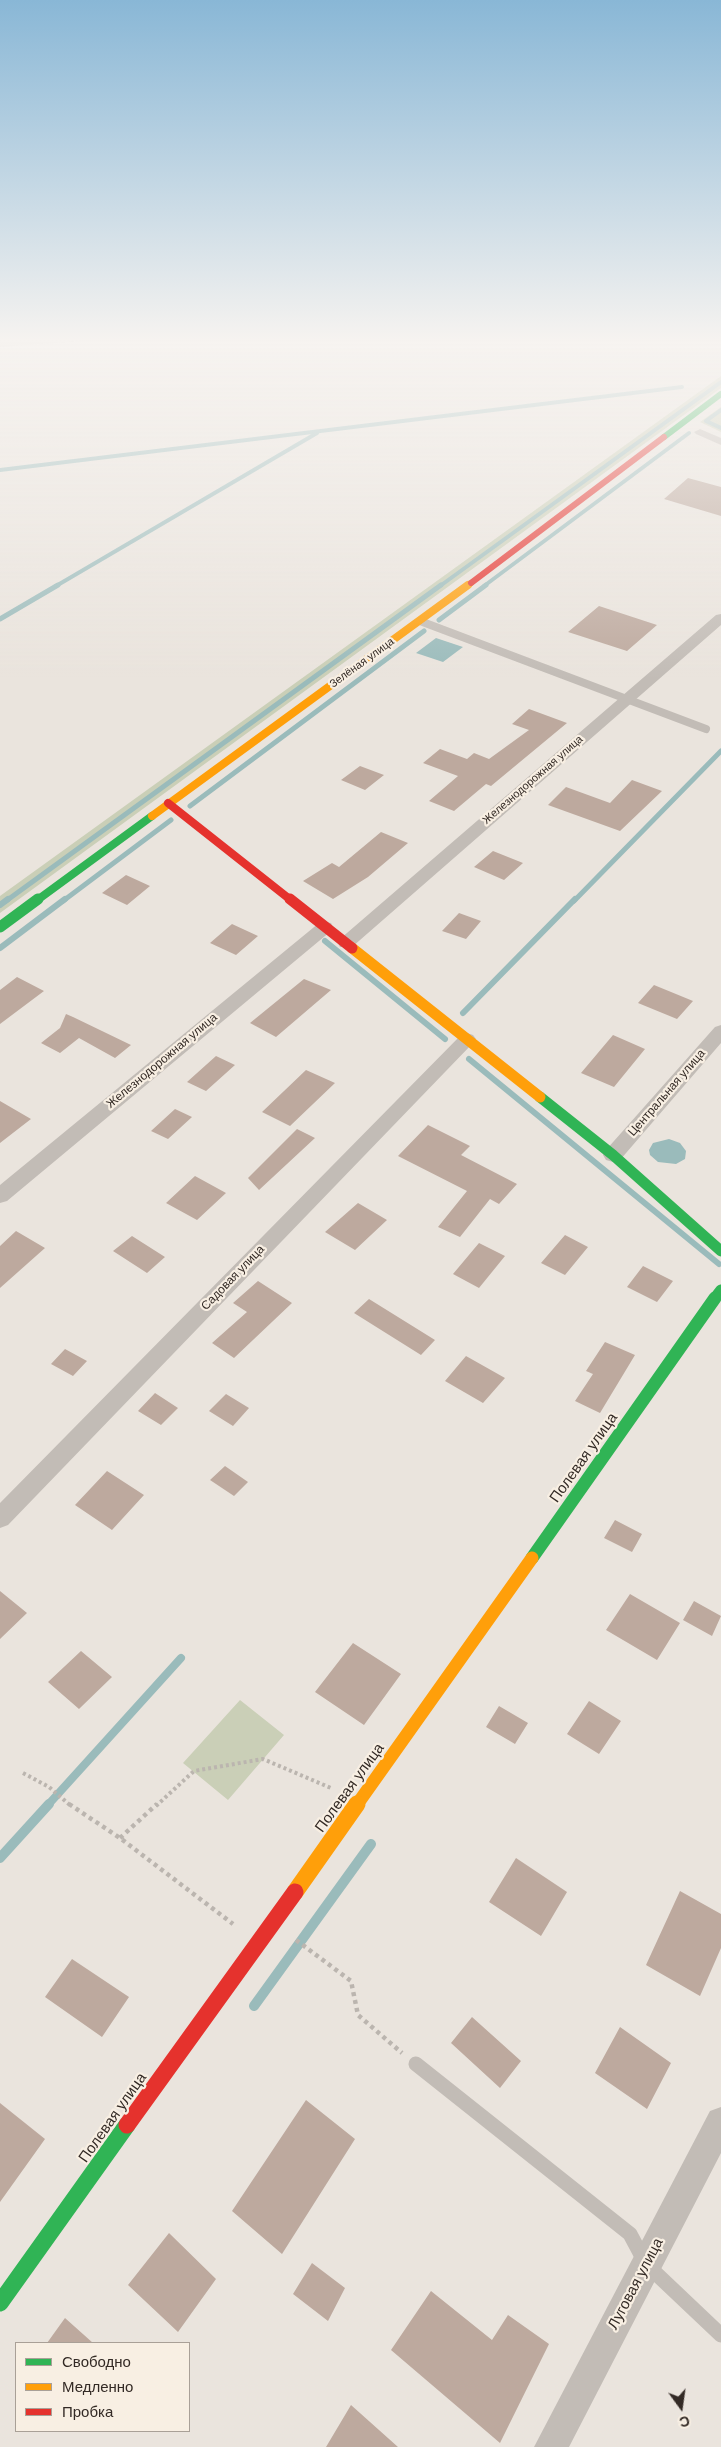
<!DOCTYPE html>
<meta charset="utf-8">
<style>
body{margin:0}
#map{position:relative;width:721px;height:2447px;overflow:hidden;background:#eae4dd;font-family:Arial,sans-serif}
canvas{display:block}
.legend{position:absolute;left:15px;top:2342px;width:175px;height:90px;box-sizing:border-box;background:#f8efe3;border:1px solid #a9a097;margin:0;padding:6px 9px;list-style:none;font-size:15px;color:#332a25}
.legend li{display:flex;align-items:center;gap:10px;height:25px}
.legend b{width:25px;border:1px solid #a9a097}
.north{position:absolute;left:656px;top:2382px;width:50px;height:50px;-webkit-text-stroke:4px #f8efe3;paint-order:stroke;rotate:166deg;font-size:14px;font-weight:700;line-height:20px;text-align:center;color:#332a25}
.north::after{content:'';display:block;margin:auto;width:18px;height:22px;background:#332a25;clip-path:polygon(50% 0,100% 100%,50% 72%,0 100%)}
</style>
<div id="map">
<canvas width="721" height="2447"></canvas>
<ul class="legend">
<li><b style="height:6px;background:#30b455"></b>Свободно</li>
<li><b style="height:6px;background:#ff9f0a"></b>Медленно</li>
<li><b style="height:6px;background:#e5322d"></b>Пробка</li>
</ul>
<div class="north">С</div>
</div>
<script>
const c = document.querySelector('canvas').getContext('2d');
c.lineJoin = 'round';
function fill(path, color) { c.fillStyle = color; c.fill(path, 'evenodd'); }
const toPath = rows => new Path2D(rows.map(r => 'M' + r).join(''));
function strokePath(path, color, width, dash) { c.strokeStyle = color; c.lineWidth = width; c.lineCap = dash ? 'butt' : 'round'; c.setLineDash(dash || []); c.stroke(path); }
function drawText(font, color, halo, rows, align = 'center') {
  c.font = font + ' Arial,sans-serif'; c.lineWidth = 4.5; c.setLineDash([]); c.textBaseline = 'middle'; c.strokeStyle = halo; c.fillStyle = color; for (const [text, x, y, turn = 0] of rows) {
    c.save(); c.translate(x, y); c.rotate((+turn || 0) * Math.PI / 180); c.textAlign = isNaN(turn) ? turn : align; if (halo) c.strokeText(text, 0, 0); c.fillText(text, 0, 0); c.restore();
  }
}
fill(toPath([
 [721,376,721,388,0,913,0,896],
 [721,407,721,432,700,422],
 [240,1700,284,1735,228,1800,183,1763]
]), '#cacfb7');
fill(toPath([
 [436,638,463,647,443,662,416,653],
 [669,1139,680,1143,686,1151,685,1159,676,1164,658,1162,650,1155,649,1150,653,1143]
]), '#9abbbb');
strokePath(toPath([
 [0,339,15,338],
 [721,410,706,421,721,428],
 [0,470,682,387],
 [56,586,317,433],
 [440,586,721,382],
 [484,586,689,433]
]), '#9abbbb', 4);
strokePath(toPath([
 [0,619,58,585],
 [439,620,486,585],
 [190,806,424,631],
 [6,901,441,585],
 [63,901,171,820],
 [574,901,721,751]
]), '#9abbbb', 5);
strokePath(toPath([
 [0,905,8,899],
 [325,941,445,1039],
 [0,948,65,899],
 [463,1013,575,899],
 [469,1059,719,1264]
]), '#9abbbb', 6);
strokePath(toPath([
 [47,1806,181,1658]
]), '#9abbbb', 8);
strokePath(toPath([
 [0,1858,49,1804],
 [254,2006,371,1844]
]), '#9abbbb', 10);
fill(toPath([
 [688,478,721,487,721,516,664,499],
 [599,606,657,625,627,651,568,632],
 [529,709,567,723,491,786,486,784,454,811,429,801,458,776,423,763,440,749,467,759,474,753,489,759,529,730,512,724],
 [360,766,384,775,365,790,341,780],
 [632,780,662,791,620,831,548,805,566,787,610,803],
 [381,832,408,843,368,877,333,899,303,881,332,863,339,867],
 [493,851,523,863,504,880,474,867],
 [126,875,150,886,127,905,102,893],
 [459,913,481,921,466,939,442,931],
 [232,924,258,936,236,955,210,943],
 [17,977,44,991,0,1024,0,990],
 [304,979,331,990,276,1037,250,1023],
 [654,985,693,1001,677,1019,638,1003],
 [66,1014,73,1017,131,1045,115,1058,79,1038,60,1053,41,1043,60,1028],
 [613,1035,645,1049,614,1087,581,1073],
 [216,1056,235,1065,206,1091,187,1082],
 [306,1070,335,1083,290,1126,262,1112],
 [0,1101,31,1119,0,1143],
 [175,1109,192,1117,168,1139,151,1131],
 [428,1125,470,1146,461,1155,517,1184,499,1204,490,1199,460,1237,438,1227,467,1191,398,1156],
 [297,1129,315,1138,259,1190,248,1178],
 [195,1176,226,1193,197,1220,166,1203],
 [358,1203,387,1220,355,1250,325,1232],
 [16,1231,45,1248,0,1288,0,1246],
 [565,1235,588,1247,565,1275,541,1263],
 [132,1236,165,1257,147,1273,113,1251],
 [479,1243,505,1256,479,1288,453,1274],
 [643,1266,673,1281,657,1302,627,1287],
 [258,1281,292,1303,234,1358,212,1343,247,1312,233,1303],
 [369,1299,435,1340,421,1355,354,1313],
 [605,1342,635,1355,600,1413,575,1401,593,1374,586,1371],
 [65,1349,87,1361,73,1376,51,1364],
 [466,1356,505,1378,483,1403,445,1381],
 [155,1393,178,1408,161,1425,138,1411],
 [226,1394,249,1408,233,1426,209,1411],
 [225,1466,248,1482,234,1496,210,1480],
 [107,1471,144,1495,112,1530,75,1505],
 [615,1520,642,1534,632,1552,604,1538],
 [0,1591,27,1613,0,1639],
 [630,1594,680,1623,657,1660,606,1630],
 [694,1601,721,1616,712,1636,683,1620],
 [353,1643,401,1674,364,1725,315,1692],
 [81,1651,112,1677,79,1709,48,1682],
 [589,1701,621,1721,599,1754,567,1734],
 [499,1706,528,1723,515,1744,486,1727],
 [516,1858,567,1892,541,1936,489,1902],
 [680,1891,721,1914,721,1948,700,1996,646,1965],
 [72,1959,129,1997,102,2037,45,1997],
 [472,2017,521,2061,500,2088,451,2043],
 [620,2027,671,2063,647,2109,595,2073],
 [306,2100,355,2139,282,2254,232,2211],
 [0,2103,45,2139,0,2202],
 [169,2233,216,2279,178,2332,128,2285],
 [312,2263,345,2288,328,2321,293,2294],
 [431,2291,492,2340,508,2315,549,2344,500,2443,391,2350],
 [65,2318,93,2343,47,2343],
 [351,2405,398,2447,326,2447]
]), '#bda99e');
strokePath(toPath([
 [23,1773,49,1787,71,1806],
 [156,1806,194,1771,263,1759,331,1788]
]), '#bbb5af', 4, [3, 3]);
strokePath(toPath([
 [69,1804,120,1838,233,1924],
 [120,1838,157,1804],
 [296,1940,351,1981,358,2015,402,2053]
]), '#bbb5af', 4.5, [4, 4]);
strokePath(toPath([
 [420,621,706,729]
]), '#c2bcb6', 8);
strokePath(toPath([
 [416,2064,630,2234,646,2264,721,2335]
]), '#c2bcb6', 15);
fill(toPath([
 [44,338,86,338,81,341,0,347,0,341,44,338],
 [700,429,721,438,721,445,696,434,694,432,700,429],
 [721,614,721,625,352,947,340,947,338,943,340,939,716,615,721,614],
 [325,922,331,923,333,927,331,931,7,1201,0,1203,0,1185,319,923,325,922],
 [721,1025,721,1043,620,1160,613,1162,606,1160,603,1155,606,1150,715,1027,721,1025],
 [467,1033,473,1035,476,1039,473,1043,8,1525,0,1528,0,1503,461,1035,467,1033],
 [721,2107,721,2153,569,2447,534,2447,710,2111,721,2107]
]), '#c2bcb6');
strokePath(toPath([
 [664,437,721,394]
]), '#30b455', 6);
strokePath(toPath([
 [36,901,152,816]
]), '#30b455', 8);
strokePath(toPath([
 [0,927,38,899],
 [540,1097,613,1155,721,1251],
 [714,1299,721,1290]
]), '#30b455', 11);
strokePath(toPath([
 [532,1558,715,1298]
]), '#30b455', 13);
strokePath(toPath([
 [0,2303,127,2125]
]), '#30b455', 17);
strokePath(toPath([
 [467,586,471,583]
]), '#ff9f0a', 6);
strokePath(toPath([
 [152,816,468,585]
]), '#ff9f0a', 8);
strokePath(toPath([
 [352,948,540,1097]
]), '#ff9f0a', 11);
strokePath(toPath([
 [356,1806,532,1558]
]), '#ff9f0a', 13);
strokePath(toPath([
 [295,1892,357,1804]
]), '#ff9f0a', 17);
strokePath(toPath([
 [471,583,664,437]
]), '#e5322d', 6);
strokePath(toPath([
 [168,803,292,901]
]), '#e5322d', 8);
strokePath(toPath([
 [290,899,352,948]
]), '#e5322d', 11);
strokePath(toPath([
 [127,2125,295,1892]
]), '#e5322d', 17);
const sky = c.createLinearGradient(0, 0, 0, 680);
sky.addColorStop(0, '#89b7d6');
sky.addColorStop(0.5, '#f6f3f0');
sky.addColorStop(1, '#f6f3f000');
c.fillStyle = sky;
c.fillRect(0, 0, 721, 680);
drawText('11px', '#332a25', '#f8efe3', [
 ["Зелёная улица",362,663,-36],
 ["Железнодорожная улица",533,780,-41]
]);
drawText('12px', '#332a25', '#f8efe3', [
 ["Железнодорожная улица",162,1061,-40],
 ["Центральная улица",667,1093,-49],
 ["Садовая улица",233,1278,-46]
]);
drawText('15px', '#332a25', '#f8efe3', [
 ["Полевая улица",584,1458,-55],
 ["Полевая улица",350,1788,-54],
 ["Полевая улица",113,2118,-55],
 ["Луговая улица",636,2284,-62]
]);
</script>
